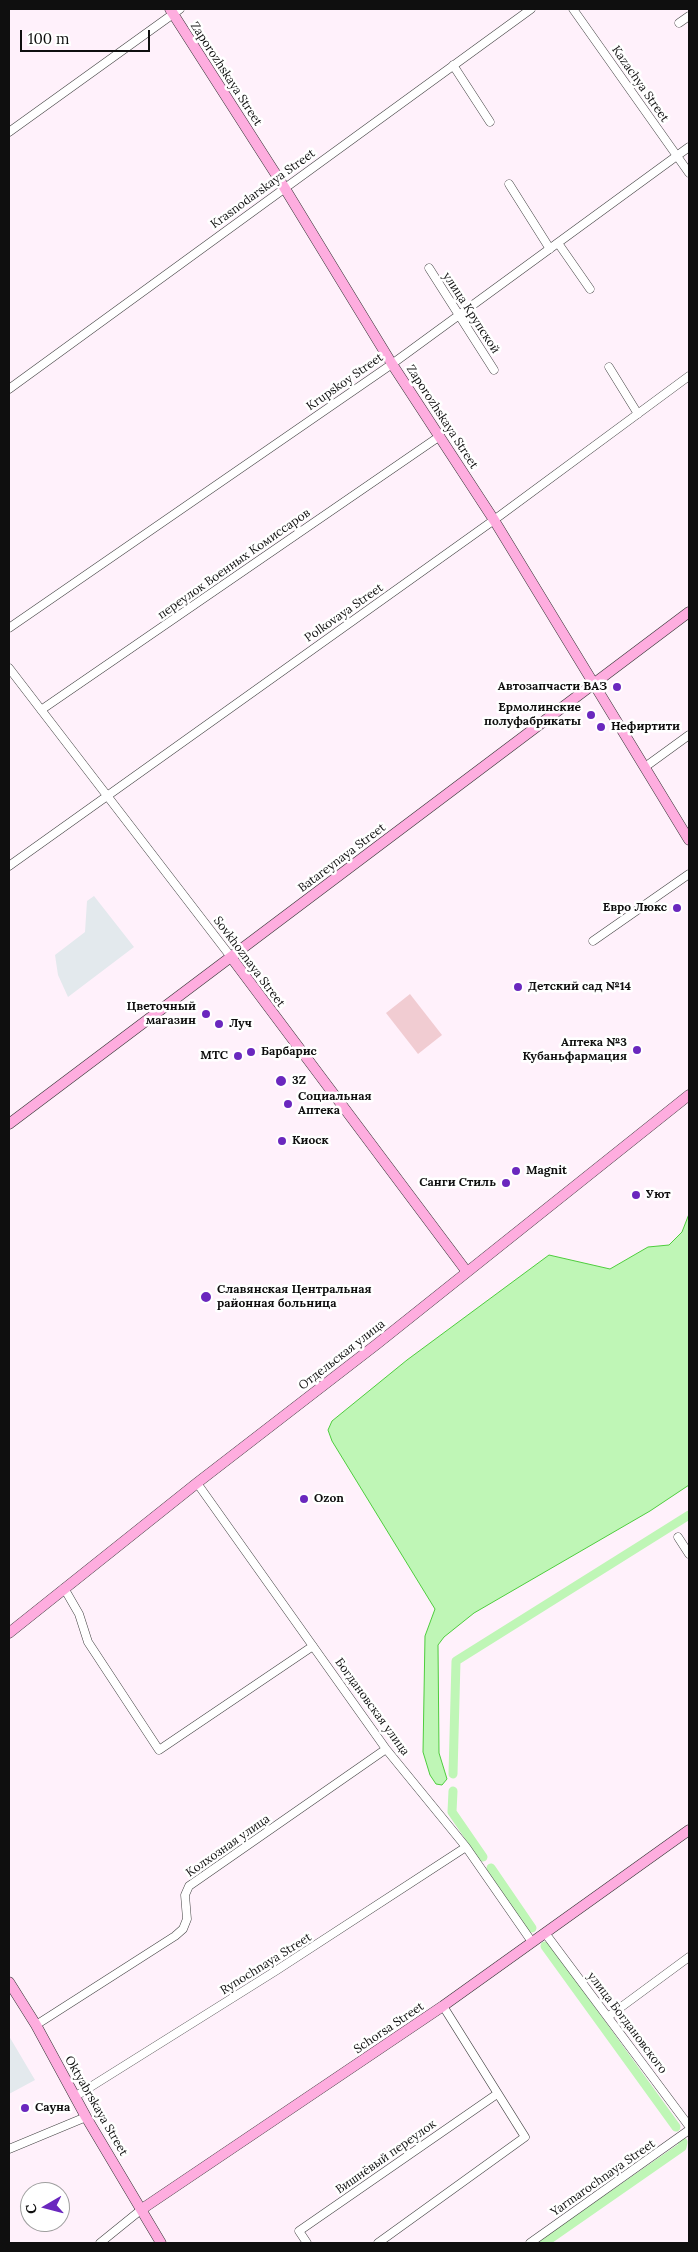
<!DOCTYPE html>
<meta charset="utf-8">
<style>
body{margin:0}
#map{position:relative;width:698px;height:2252px;overflow:hidden;background:#fff1fb;font-family:Lora,serif}
canvas{display:block}
.frame{position:absolute;inset:0;border:10px solid #0f0f0f;pointer-events:none}
.north{position:absolute;left:20px;top:2182px;width:50px;height:50px;box-sizing:border-box;background:#fff;border:1px solid #9f9f9f;border-radius:50%;rotate:262deg;font-size:14px;font-weight:700;line-height:20px;text-align:center;color:#0f0f0f}
.north::after{content:'';display:block;margin:auto;width:18px;height:22px;background:#6a27be;clip-path:polygon(50% 0,100% 100%,50% 72%,0 100%)}
.scale{position:absolute;left:20px;top:30px;width:130px;height:22px;box-sizing:border-box;border:2px solid #0f0f0f;border-top:0;padding-left:6px;font-size:15px;line-height:18px;white-space:nowrap;color:#0f0f0f;-webkit-text-stroke:4px #fff;paint-order:stroke}
</style>
<div id="map">
<canvas width="698" height="2252"></canvas>
<div class="frame"></div>
<div class="north">С</div>
<div class="scale">100 m</div>
</div>
<script>
const c = document.querySelector('canvas').getContext('2d');
c.lineJoin = 'round';
function fill(path, color) { c.fillStyle = color; c.fill(path, 'evenodd'); }
const toPath = rows => new Path2D(rows.map(r => 'M' + r).join(''));
function strokePath(path, color, width, dash) { c.strokeStyle = color; c.lineWidth = width; c.lineCap = dash ? 'butt' : 'round'; c.setLineDash(dash || []); c.stroke(path); }
function drawText(font, color, halo, rows, align = 'center') {
  c.font = font + ' Lora,serif'; c.lineWidth = 5; c.setLineDash([]); c.textBaseline = 'middle'; c.strokeStyle = halo; c.fillStyle = color; for (const [text, x, y, turn = 0] of rows) {
    c.save(); c.translate(x, y); c.rotate((+turn || 0) * Math.PI / 180); c.textAlign = isNaN(turn) ? turn : align; if (halo) c.strokeText(text, 0, 0); c.fillText(text, 0, 0); c.restore();
  }
}
fill(toPath([
 [94,896,134,947,68,997,58,975,55,955,85,932,87,901],
 [9,2036,35,2080,9,2094]
]), '#e3e9ed');
fill(toPath([
 [410,994,442,1035,418,1054,386,1013]
]), '#f1ccd2');
const water = toPath([
 [689,1214,689,1485,650,1511,474,1613,444,1637,438,1645,439,1753,447,1779,442,1785,436,1784,430,1775,423,1752,425,1636,435,1609,332,1441,328,1430,332,1421,407,1360,549,1255,610,1269,648,1247,669,1245,682,1232,689,1214]
]);
fill(water, '#bff6b6');
strokePath(water, '#4ecc3d', 1);
strokePath(toPath([
 [453,1774,456,1661,689,1515],
 [453,1791,452,1812,483,1857],
 [491,1868,532,1928],
 [545,1946,676,2127],
 [544,2243,682,2147,683,2142]
]), '#bff6b6', 9);
const street = toPath([
 [573,9,689,173],
 [679,23,689,16],
 [453,65,490,122],
 [9,132,180,9],
 [509,184,550,249],
 [558,243,590,289],
 [429,268,494,370],
 [609,367,638,414],
 [9,389,531,9],
 [9,628,392,364,689,147],
 [9,668,231,957],
 [41,710,440,436],
 [645,767,689,735],
 [9,866,494,520,689,376],
 [593,941,689,874],
 [197,1483,386,1749,466,1847,532,1942],
 [678,1537,689,1554],
 [64,1588,79,1614,88,1642,159,1750,313,1646],
 [545,1933,689,2126],
 [609,2016,689,1957],
 [36,2025,175,1936,183,1929,187,1919,185,1895,189,1886,386,1749],
 [76,2096,277,1970,466,1847],
 [9,2149,86,2117],
 [100,2243,142,2209],
 [307,2243,299,2231,497,2094],
 [378,2243,525,2137,443,2006],
 [530,2243,689,2130]
]);
const secondary = toPath([
 [170,9,284,187,392,364,494,520,689,840],
 [231,957,467,1272],
 [9,1124,689,612],
 [9,1633,197,1483,377,1344,689,1095],
 [9,1982,36,2025,86,2117,161,2243],
 [142,2209,443,2006,689,1830]
]);
strokePath(street, '#424242', 9);
strokePath(secondary, '#313131', 11);
strokePath(street, '#fff', 8);
strokePath(secondary, '#feaddf', 10);
for (const [x, y, r, color] of [
 [617,687,5,"#6a27be"],
 [591,715,5,"#6a27be"],
 [601,727,5,"#6a27be"],
 [677,908,5,"#6a27be"],
 [518,987,5,"#6a27be"],
 [206,1014,5,"#6a27be"],
 [219,1024,5,"#6a27be"],
 [637,1050,5,"#6a27be"],
 [251,1052,5,"#6a27be"],
 [238,1056,5,"#6a27be"],
 [281,1081,6,"#6a27be"],
 [288,1104,5,"#6a27be"],
 [282,1141,5,"#6a27be"],
 [516,1171,5,"#6a27be"],
 [506,1183,5,"#6a27be"],
 [636,1195,5,"#6a27be"],
 [206,1297,6,"#6a27be"],
 [304,1499,5,"#6a27be"],
 [25,2108,5,"#6a27be"]
]) { const dot = new Path2D(); dot.arc(x, y, r, 0, 2 * Math.PI); c.fillStyle = color; c.fill(dot); strokePath(dot, '#fff', 2); }
drawText('12px', '#0f0f0f', '#fff', [
 ["Zaporozhskaya Street",226,74,57],
 ["Kazachya Street",640,84,55],
 ["Krasnodarskaya Street",263,189,-36],
 ["улица Крупской",471,313,57],
 ["Krupskoy Street",345,382,-35],
 ["Zaporozhskaya Street",442,417,57],
 ["переулок Военных Комиссаров",234,564,-35],
 ["Polkovaya Street",344,613,-35],
 ["Batareynaya Street",342,858,-37],
 ["Sovkhoznaya Street",249,962,53],
 ["Отдельская улица",342,1355,-38],
 ["Богдановская улица",372,1707,54],
 ["Колхозная улица",228,1846,-35],
 ["Rynochnaya Street",266,1964,-32],
 ["улица Богдановского",627,2023,53],
 ["Schorsa Street",389,2028,-34],
 ["Oktyabrskaya Street",96,2106,60],
 ["Вишнёвый переулок",386,2157,-35],
 ["Yarmarochnaya Street",603,2178,-35]
]);
drawText('bold 12px', '#0f0f0f', '#fff', [
 ["Автозапчасти ВАЗ",607,687,"right"],
 ["Ермолинские",581,708,"right"],
 ["полуфабрикаты",581,722,"right"],
 ["Нефиртити",611,727],
 ["Евро Люкс",667,908,"right"],
 ["Детский сад №14",528,987],
 ["Цветочный",196,1007,"right"],
 ["магазин",196,1021,"right"],
 ["Луч",229,1024],
 ["Аптека №3",627,1043,"right"],
 ["Кубаньфармация",627,1057,"right"],
 ["Барбарис",261,1052],
 ["МТС",228,1056,"right"],
 ["3Z",292,1081],
 ["Социальная",298,1097],
 ["Аптека",298,1111],
 ["Киоск",292,1141],
 ["Magnit",526,1171],
 ["Санги Стиль",496,1183,"right"],
 ["Уют",646,1195],
 ["Славянская Центральная",217,1290],
 ["районная больница",217,1304],
 ["Ozon",314,1499],
 ["Сауна",35,2108]
], 'left');
</script>
